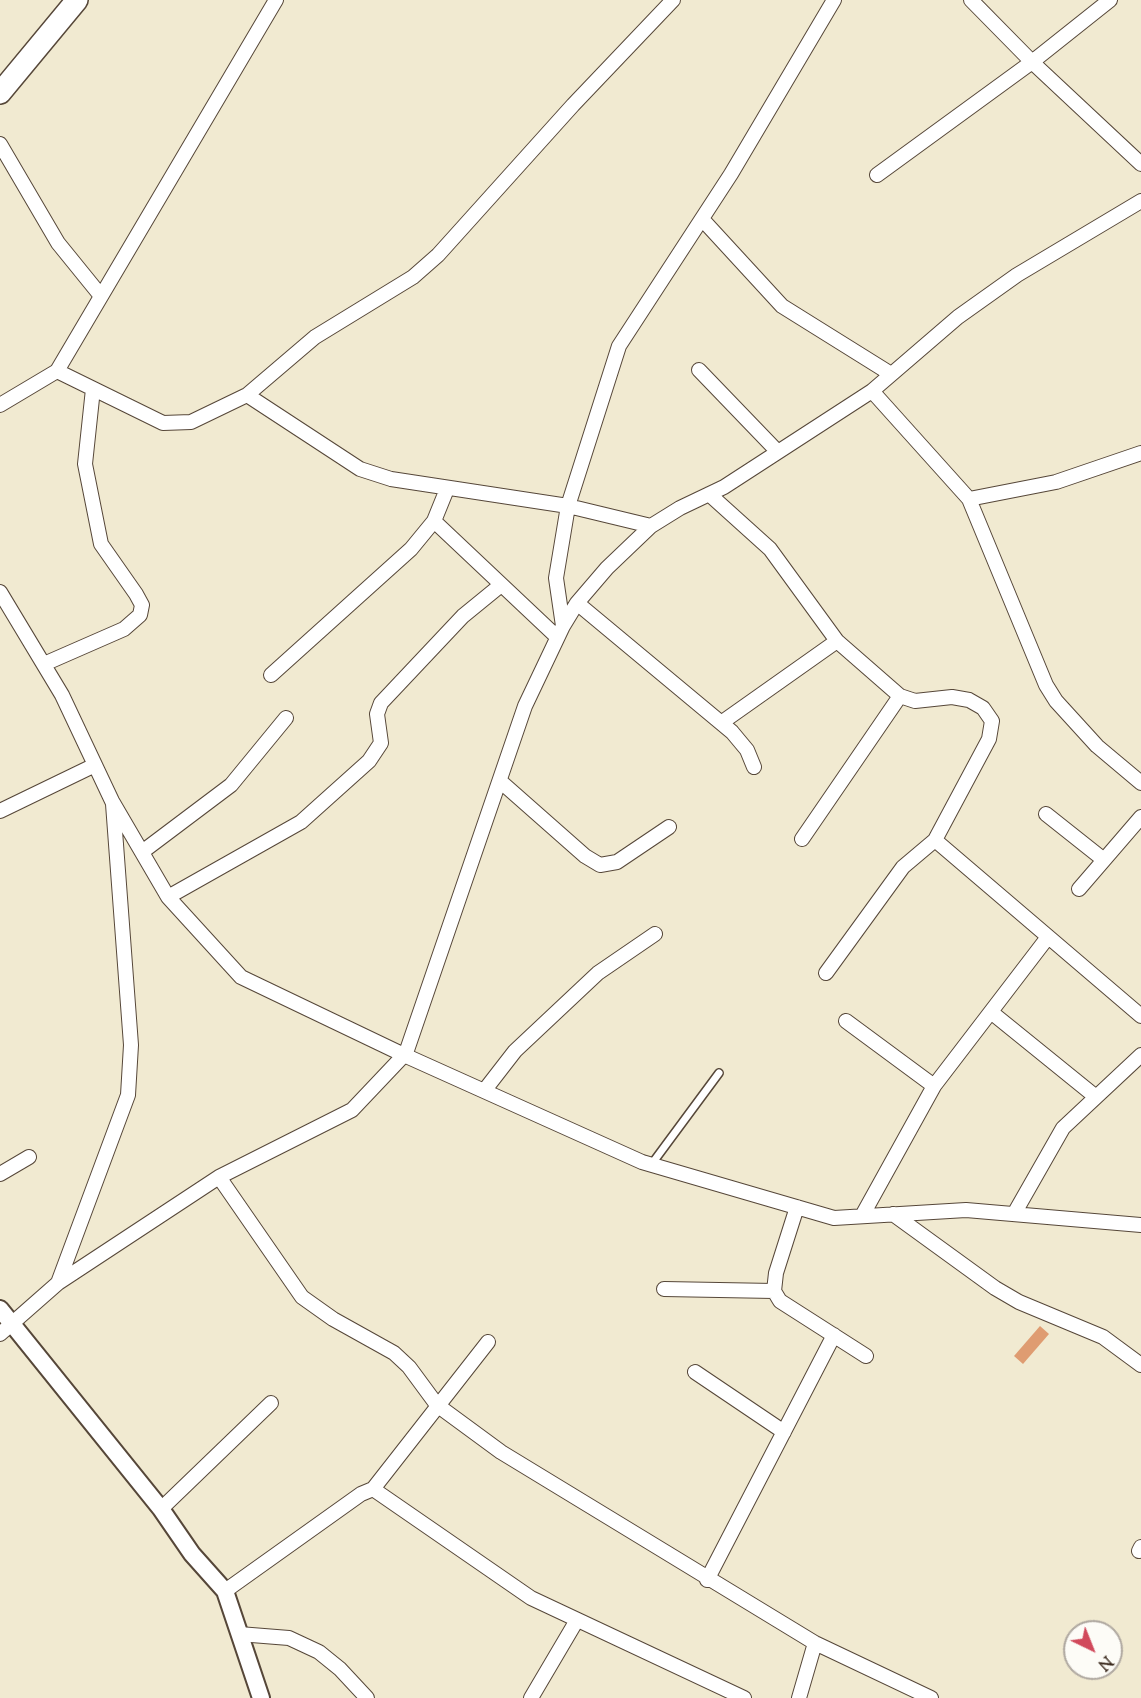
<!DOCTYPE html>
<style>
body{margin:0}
#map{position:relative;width:1141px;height:1698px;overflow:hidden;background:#f1ead1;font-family:"Sorts Mill Goudy",serif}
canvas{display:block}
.north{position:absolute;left:1063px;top:1620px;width:60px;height:60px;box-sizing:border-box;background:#fdfcf7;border:2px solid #afa8a0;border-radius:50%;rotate:137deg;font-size:16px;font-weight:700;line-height:24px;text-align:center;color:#3b2a1e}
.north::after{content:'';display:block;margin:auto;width:21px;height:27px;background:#d1495b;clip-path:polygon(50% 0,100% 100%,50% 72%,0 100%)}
</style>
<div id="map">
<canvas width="1141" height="1698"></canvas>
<div class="north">N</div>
</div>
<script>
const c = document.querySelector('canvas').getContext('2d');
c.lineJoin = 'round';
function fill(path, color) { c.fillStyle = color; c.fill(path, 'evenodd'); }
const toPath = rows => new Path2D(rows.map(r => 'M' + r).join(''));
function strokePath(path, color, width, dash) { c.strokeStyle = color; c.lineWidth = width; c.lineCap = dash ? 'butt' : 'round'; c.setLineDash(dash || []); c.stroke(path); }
fill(toPath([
 [1040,1326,1049,1334,1023,1364,1014,1356]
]), '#df9c71');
const service = toPath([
 [651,1165,719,1073]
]);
const minor = toPath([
 [971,0,1032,62,1141,164],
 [0,144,58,243,101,296],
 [877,175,1032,62,1110,0],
 [702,219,782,306,891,374],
 [699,370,777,451],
 [57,371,163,423,191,422,247,395,315,337,413,277,438,255,573,105,673,0],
 [872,391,969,499,1046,685,1056,701,1097,746,1141,783],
 [247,395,360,469,391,479,568,506,651,526],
 [0,405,57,371,276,0],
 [709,494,770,549,837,641,900,696,915,701,952,697,969,700,983,708,992,721,989,739,935,840,903,867,826,973],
 [969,499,1056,482,1141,453],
 [434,521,557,637],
 [0,592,62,695,112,801,168,897,241,977,404,1055,642,1162,834,1218,966,1210,1141,1225],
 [577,603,732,732,747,750,754,767],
 [563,626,556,578,568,506,619,346,731,174,834,0],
 [44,664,124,629,140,615,142,605,136,594,101,544,85,464,93,389],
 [271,675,411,549,434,521,447,489],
 [721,723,837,641],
 [500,781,585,856,600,865,617,862,669,827],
 [0,811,95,765],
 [1046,814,1104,860],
 [802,839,900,696],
 [935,840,1141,1016],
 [142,852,231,785,286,718],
 [1079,889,1141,817],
 [168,897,301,822,369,761,381,743,377,714,381,703,463,616,501,585],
 [991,1012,1096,1097],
 [846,1021,934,1086],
 [484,1091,515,1051,598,973,655,934],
 [0,1174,29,1157],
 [219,1177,302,1297,333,1319,394,1353,409,1367,437,1405,501,1452,815,1643,931,1698],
 [797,1207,776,1273,774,1291,780,1301,866,1356],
 [893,1214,995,1288,1019,1302,1103,1337,1141,1365],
 [1014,1214,1063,1128,1141,1055],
 [862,1216,934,1086,1048,937],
 [58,1283,128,1095,131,1045,113,804],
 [664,1289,774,1291],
 [0,1334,58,1283,219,1177,352,1110,406,1053,525,706,563,626,577,603,607,568,651,526,680,508,724,487,872,391,958,317,1017,275,1141,201],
 [695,1372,784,1432],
 [373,1489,531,1598,744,1698],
 [161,1509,271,1403],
 [1139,1551,1141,1547],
 [707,1580,834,1335],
 [225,1591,361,1494,373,1489,488,1342],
 [239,1634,289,1638,319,1652,340,1669,367,1698],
 [531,1698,577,1620],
 [799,1698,815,1643]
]);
const tertiary = toPath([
 [0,1309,161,1509,192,1554,225,1591,261,1698]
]);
const trunk = toPath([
 [0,93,77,0]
]);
strokePath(service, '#564739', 10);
strokePath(minor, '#564739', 16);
strokePath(tertiary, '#564739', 20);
strokePath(trunk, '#564739', 24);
strokePath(service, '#fff', 7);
strokePath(minor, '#fff', 14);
strokePath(tertiary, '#fff', 16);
strokePath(trunk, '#fff', 21);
</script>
